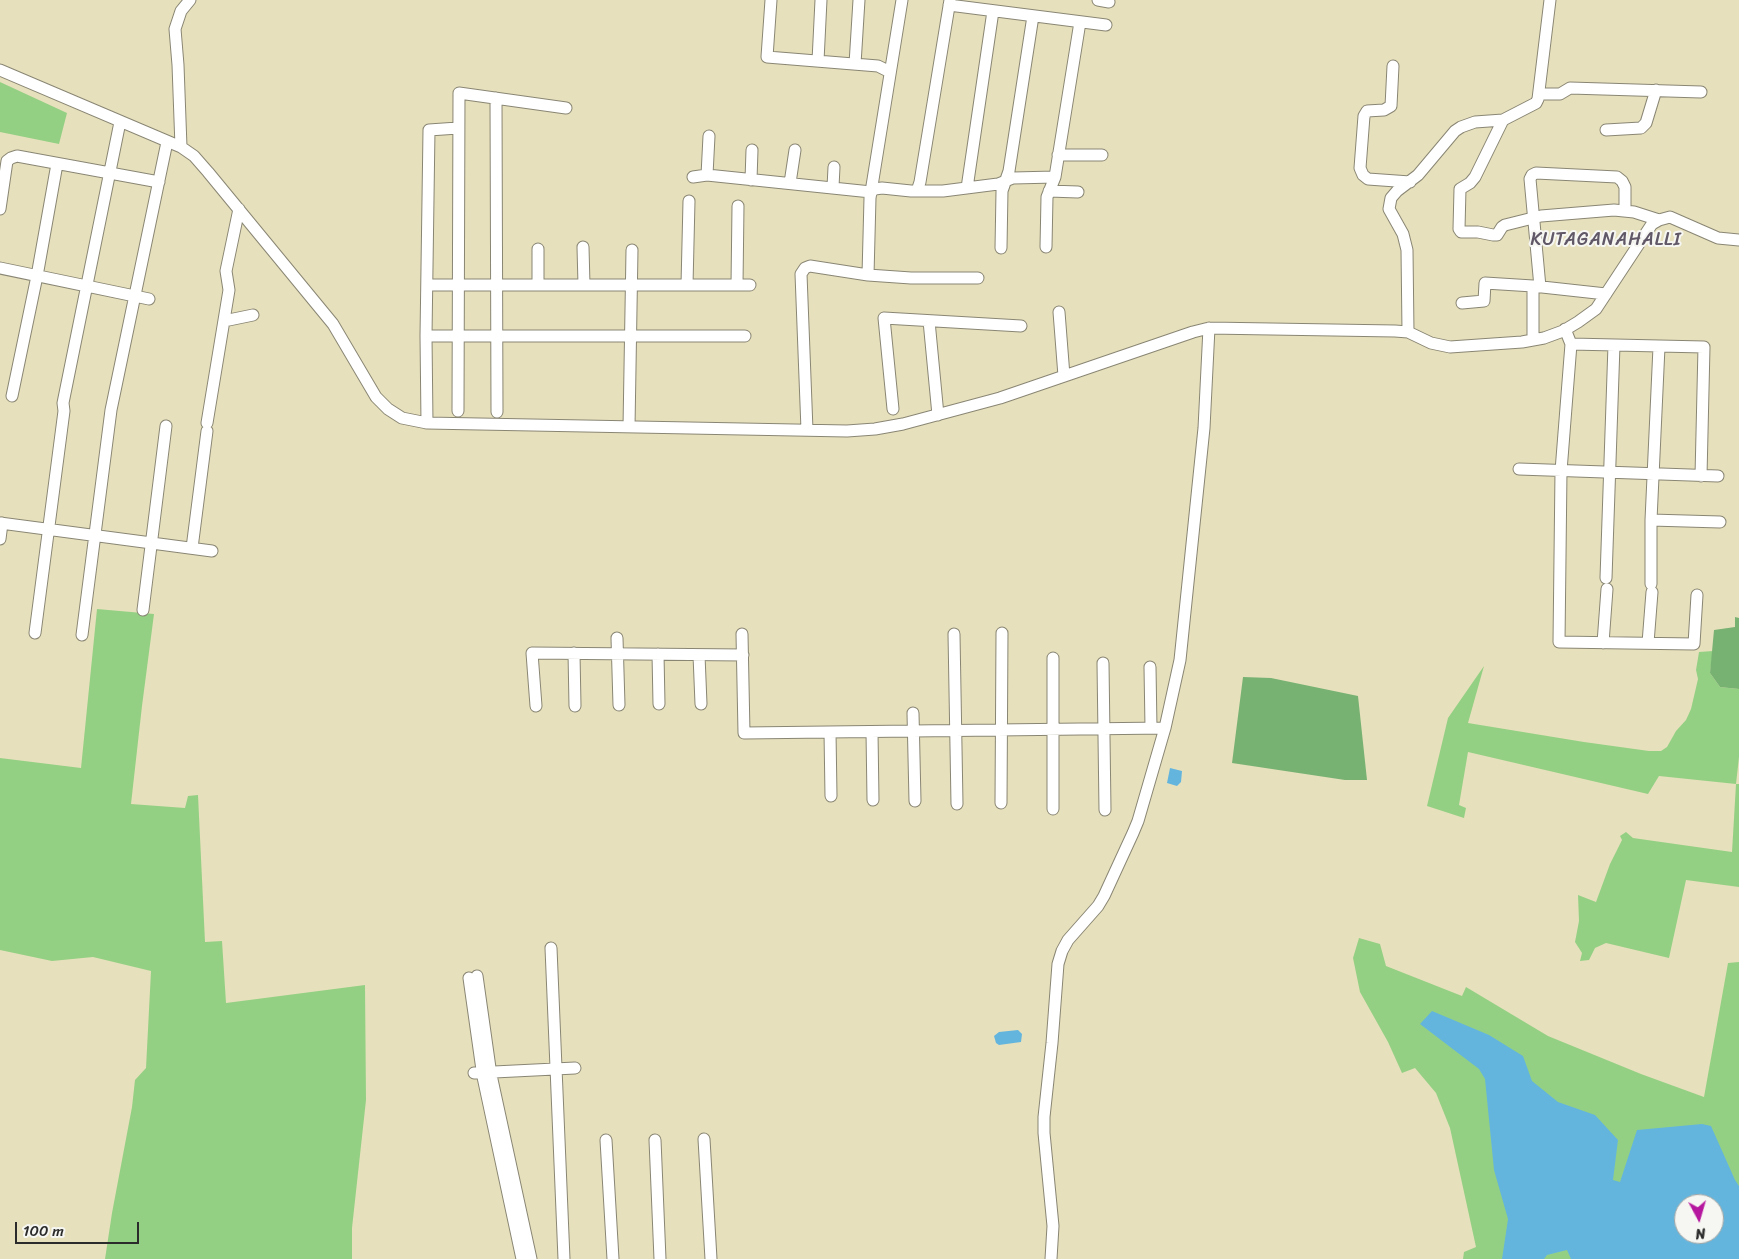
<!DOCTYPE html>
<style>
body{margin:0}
#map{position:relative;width:1739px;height:1259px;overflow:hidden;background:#e7e0bc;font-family:Sriracha,sans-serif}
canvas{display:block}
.north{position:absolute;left:1674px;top:1194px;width:50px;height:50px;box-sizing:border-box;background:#f6f6f2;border:1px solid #a5a5a2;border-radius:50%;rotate:174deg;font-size:14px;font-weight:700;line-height:20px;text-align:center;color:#2b2b2b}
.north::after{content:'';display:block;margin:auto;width:18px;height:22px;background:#b5179e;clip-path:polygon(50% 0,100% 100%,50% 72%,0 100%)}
.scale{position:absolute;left:15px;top:1222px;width:124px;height:22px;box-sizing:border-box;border:2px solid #2b2b2b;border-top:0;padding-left:6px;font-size:15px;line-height:18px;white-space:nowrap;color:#2b2b2b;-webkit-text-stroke:4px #f6f6f2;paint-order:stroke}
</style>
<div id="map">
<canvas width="1739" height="1259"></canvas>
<div class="north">N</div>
<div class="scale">100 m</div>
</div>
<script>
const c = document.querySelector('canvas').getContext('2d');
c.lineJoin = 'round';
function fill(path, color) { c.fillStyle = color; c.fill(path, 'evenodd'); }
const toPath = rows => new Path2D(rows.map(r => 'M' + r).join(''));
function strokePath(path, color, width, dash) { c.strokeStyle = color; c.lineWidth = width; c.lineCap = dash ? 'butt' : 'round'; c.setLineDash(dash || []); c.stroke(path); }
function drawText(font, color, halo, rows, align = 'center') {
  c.font = font + ' Sriracha,sans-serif'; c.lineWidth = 4; c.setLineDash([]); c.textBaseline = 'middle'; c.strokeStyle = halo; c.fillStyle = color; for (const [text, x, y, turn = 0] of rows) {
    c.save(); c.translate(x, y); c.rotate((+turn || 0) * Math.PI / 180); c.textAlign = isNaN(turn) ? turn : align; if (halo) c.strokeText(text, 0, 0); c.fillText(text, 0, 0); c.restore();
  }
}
fill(toPath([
 [0,82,67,113,59,144,0,132],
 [97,609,154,614,142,706,131,804,185,808,188,796,198,795,205,942,222,941,226,1003,365,985,366,1100,352,1228,352,1259,105,1259,112,1213,132,1107,135,1080,146,1068,151,971,93,957,52,961,0,950,0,758,81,768],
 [1713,651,1710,673,1720,687,1739,689,1739,757,1736,784,1739,784,1739,887,1686,880,1669,958,1606,943,1595,948,1589,960,1580,961,1582,953,1575,942,1579,921,1578,895,1596,902,1610,864,1622,840,1620,836,1626,832,1633,838,1732,852,1736,784,1659,776,1648,794,1468,752,1459,805,1466,808,1464,818,1427,806,1448,718,1484,666,1468,723,1584,742,1649,751,1661,751,1667,747,1676,731,1686,720,1691,709,1698,679,1696,670,1699,652],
 [1359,938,1380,944,1386,966,1462,996,1466,987,1548,1036,1641,1074,1704,1097,1728,963,1739,962,1739,1259,1463,1259,1464,1252,1476,1247,1450,1128,1436,1093,1415,1068,1402,1073,1388,1042,1360,992,1353,958],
 [1684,1204,1714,1204,1714,1234,1684,1234]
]), '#94d084');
fill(toPath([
 [1735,617,1739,618,1739,689,1720,687,1710,673,1714,630,1735,627],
 [1243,677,1271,678,1358,696,1367,780,1345,780,1232,763]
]), '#77b272');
fill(toPath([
 [1170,768,1182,771,1181,782,1177,786,1167,783],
 [1432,1011,1489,1035,1523,1056,1532,1081,1558,1102,1595,1115,1618,1140,1613,1180,1620,1182,1637,1130,1702,1124,1711,1126,1735,1180,1739,1186,1739,1259,1571,1259,1567,1250,1547,1255,1544,1259,1502,1259,1508,1219,1494,1170,1485,1079,1479,1069,1420,1024],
 [1684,1204,1714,1204,1714,1234,1684,1234],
 [1018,1030,1022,1034,1021,1042,999,1045,996,1043,994,1036,999,1032]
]), '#63b5de');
const minor = toPath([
 [771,0,767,57,878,66,890,72],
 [1098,0,1109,2],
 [949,5,1106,25],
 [818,61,821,0],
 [855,64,859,0],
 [1393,66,1391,106,1384,110,1367,111,1364,116,1360,168,1363,175,1368,179,1410,182],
 [0,70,181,147,194,156,208,172,333,324,376,397,388,409,402,418,427,423,847,431,875,429,903,424,1000,398,1193,332,1209,328,1395,331,1408,332,1431,343,1450,347,1522,342,1544,338,1563,331,1578,322,1596,309,1652,224,1659,220,1670,217,1718,238,1739,240],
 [1539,94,1560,94,1570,88,1701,92],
 [496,98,497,412],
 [1503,120,1475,177,1470,183,1460,189,1459,229,1461,232,1478,232,1493,235,1497,235,1502,227,1505,225,1541,216,1614,210,1634,212,1659,220],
 [1606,130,1641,128,1646,123,1656,90],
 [181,147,178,65,175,29,181,11,190,0],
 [1058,155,1102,155],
 [707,175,709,136],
 [693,177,707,175,871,192,902,0],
 [751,180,752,150],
 [790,183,795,150],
 [833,187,834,167],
 [967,188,993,11],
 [917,191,920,182,950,0],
 [1049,191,1078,192],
 [0,209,7,161,11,158,17,156,159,182],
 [583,247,584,285],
 [1046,247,1047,197,1055,177,1080,22],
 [1001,248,1002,191,1009,171,1033,16],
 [0,268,149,299],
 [868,275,870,198,871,192,875,189,882,188,911,191,943,191,998,184,1013,178,1055,177],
 [427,285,750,285],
 [538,285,538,249],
 [687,285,689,201],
 [737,285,738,206],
 [1540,287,1530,179,1532,175,1536,173,1617,177,1622,181,1625,187,1625,211],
 [1462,303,1484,301,1485,283,1533,286,1606,294],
 [1059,312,1064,376],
 [224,321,253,315],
 [929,321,938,415],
 [1565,329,1571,344,1561,471,1559,642,1694,644,1697,595],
 [1408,332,1407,250,1403,234,1389,209,1391,198,1397,191,1418,175,1455,131,1461,127,1475,122,1503,120,1536,103,1538,99,1550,0],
 [426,336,745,336],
 [1533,340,1533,286],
 [1571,344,1704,347,1701,476],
 [12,396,37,276,57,164],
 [893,409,884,318,1021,326],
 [458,411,459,93,566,108],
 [207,423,229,290,226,271,239,209],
 [427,423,426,336,429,130,458,128],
 [629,427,632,250],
 [807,430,801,274,805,268,810,266,868,275,911,278,978,278],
 [1519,469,1718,476],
 [1651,520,1720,522],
 [0,523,212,551],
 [0,539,2,523],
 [192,548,207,431],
 [1606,578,1614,345],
 [1651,584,1651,520,1659,347],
 [143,610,166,426],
 [35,633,64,411,63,403,120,122],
 [742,634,744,733,1165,728],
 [954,634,957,804],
 [82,635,111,410,167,142],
 [617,638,619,705],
 [1603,643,1607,589],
 [1648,643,1652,592],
 [574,653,575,706],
 [658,654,659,704],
 [699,655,701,704],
 [1103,663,1105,810],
 [1150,667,1151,728],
 [536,706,532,653,743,655],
 [913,713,915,801],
 [830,732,831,796],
 [872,732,873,800],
 [1001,803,1002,633],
 [1053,809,1053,658],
 [551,948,564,1259],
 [477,976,491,1075,531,1259],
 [469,978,483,1077,522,1259],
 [474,1073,575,1068],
 [704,1139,711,1259],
 [606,1140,613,1259],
 [655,1140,660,1259],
 [1051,1259,1053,1226,1044,1133,1044,1117,1052,1043,1058,964,1062,951,1068,940,1098,906,1104,896,1133,833,1138,821,1165,728,1180,660,1204,428,1209,328]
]);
strokePath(minor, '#898674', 13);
strokePath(minor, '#fff', 11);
c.letterSpacing = '1px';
drawText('18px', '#605866', '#f6f6f2', [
 ["KUTAGANAHALLI",1606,240]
]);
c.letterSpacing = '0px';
</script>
